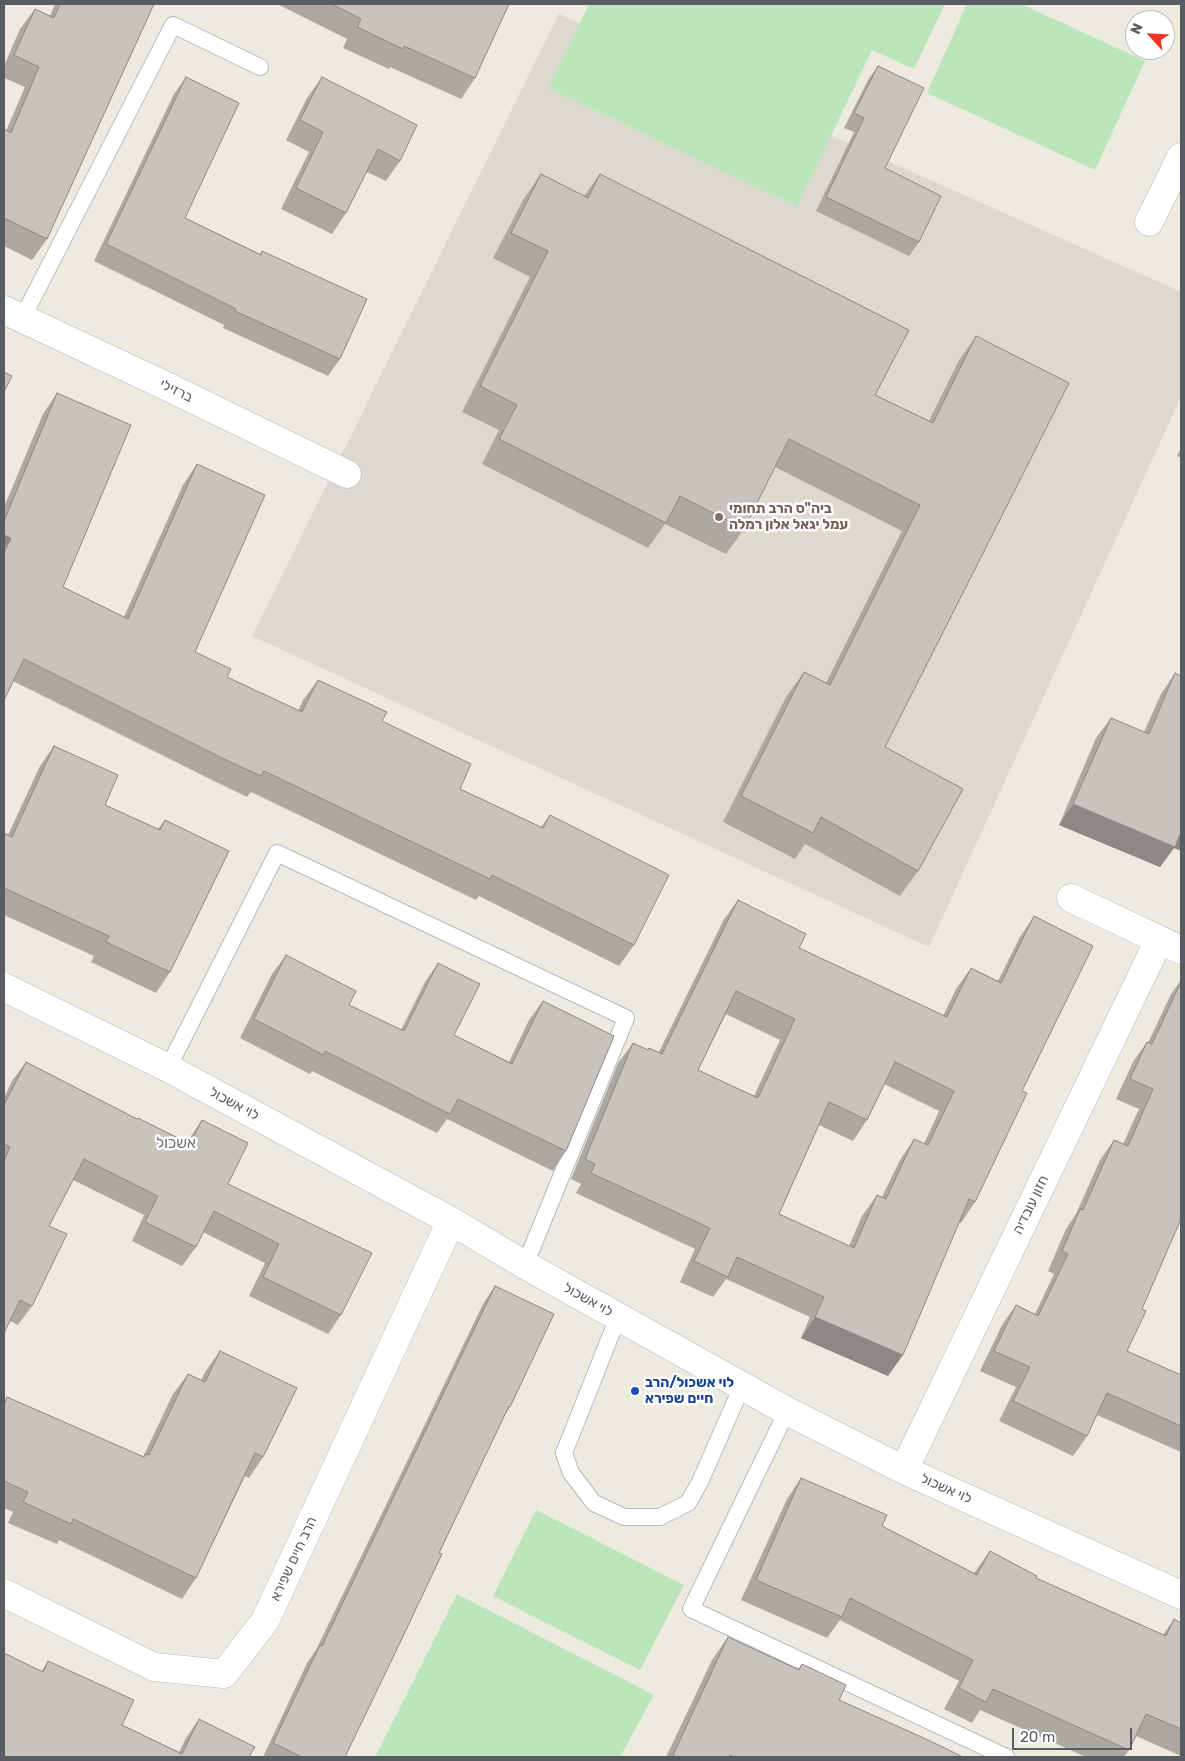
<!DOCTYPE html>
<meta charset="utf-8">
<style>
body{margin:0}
#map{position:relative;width:1185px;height:1761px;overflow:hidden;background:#edeae0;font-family:Rubik,sans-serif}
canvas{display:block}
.frame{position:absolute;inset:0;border:5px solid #595d62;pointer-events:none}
.north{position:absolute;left:1125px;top:10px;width:50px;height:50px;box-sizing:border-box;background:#fff;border:1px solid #bdbec0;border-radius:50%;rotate:295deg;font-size:14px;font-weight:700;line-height:20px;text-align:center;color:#595d62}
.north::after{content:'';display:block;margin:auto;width:18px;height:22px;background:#f13422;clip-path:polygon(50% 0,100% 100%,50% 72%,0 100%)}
.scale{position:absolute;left:1012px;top:1728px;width:120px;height:22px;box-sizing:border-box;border:2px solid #595d62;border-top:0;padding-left:6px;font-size:15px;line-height:18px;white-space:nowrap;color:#595d62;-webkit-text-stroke:4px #fff;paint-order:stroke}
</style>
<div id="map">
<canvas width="1185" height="1761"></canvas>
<div class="frame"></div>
<div class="north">N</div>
<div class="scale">20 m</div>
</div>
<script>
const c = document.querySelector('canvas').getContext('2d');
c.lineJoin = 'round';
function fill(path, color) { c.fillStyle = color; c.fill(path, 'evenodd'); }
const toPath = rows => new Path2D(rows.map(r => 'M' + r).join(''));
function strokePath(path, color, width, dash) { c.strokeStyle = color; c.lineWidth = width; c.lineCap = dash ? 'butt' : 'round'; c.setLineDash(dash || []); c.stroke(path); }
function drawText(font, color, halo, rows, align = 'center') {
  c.font = font + ' Rubik,"Noto Sans Hebrew",sans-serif'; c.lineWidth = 5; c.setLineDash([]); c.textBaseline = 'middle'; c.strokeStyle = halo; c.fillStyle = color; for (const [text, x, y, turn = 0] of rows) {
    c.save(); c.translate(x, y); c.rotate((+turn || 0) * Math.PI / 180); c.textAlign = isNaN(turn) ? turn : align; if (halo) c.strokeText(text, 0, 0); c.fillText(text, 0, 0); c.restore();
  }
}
fill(toPath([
 [559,14,1181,292,1181,397,929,947,252,636]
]), '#ddd9cf');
fill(toPath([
 [589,4,945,4,914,69,872,50,797,207,548,88],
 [967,4,1021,4,1145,61,1095,170,927,93],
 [536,1510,684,1585,640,1670,493,1596],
 [457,1594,654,1695,620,1757,375,1757]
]), '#bbe6bb');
const service = toPath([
 [22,319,173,25,260,67],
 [168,1068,277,853,626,1018,525,1265],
 [618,1317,564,1453,571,1473,594,1503,624,1517,660,1517,688,1503,700,1482,742,1386],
 [787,1411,691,1609,1006,1757]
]);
const minor = toPath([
 [1149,222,1181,157],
 [4,310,164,385,347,474],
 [1071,898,1181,950],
 [4,987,168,1068,451,1221,525,1265,787,1411,904,1470,1181,1595],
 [904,1470,1159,940],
 [4,1593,154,1667,224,1674,265,1621,451,1221]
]);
strokePath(service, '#b6b9be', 18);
strokePath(minor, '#b6b9be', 29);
strokePath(service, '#fff', 16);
strokePath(minor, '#fff', 28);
fill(toPath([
 [55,4,154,4,47,239,32,260,4,246,4,129,6,131,25,87,4,78,4,66,20,29,35,9,50,16],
 [277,4,509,4,475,78,461,99,390,67,389,69,343,48,347,39],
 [878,66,885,168,919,242,909,256,816,211,854,132,844,128,868,80],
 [186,77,185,218,260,254,262,251,340,359,328,376,223,328,224,325,94,261,174,94],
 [322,77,400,161,386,181,367,172,346,213,332,234,281,209,309,152,286,140,307,98],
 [541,174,584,196,600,174,875,395,929,421,958,362,976,336,885,747,918,871,900,896,805,844,795,859,723,822,786,697,804,672,826,683,902,531,775,467,744,529,726,554,665,524,648,548,482,464,499,430,462,412,530,277,493,258,523,200],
 [57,393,63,587,124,617,183,485,197,464,195,652,227,677,298,711,303,700,318,680,382,721,460,789,541,827,550,815,634,945,619,966,479,896,476,900,251,792,247,797,210,779,13,681,4,700,4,507,43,414],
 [1181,448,1181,458,1177,456],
 [1175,673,1174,848,1160,867,1059,825,1096,738,1111,718,1144,732,1161,694],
 [54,746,105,805,158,829,165,820,170,972,156,993,91,962,94,956,4,915,4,833,8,835,40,766],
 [738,900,799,948,943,1016,956,989,971,968,998,981,1020,937,1034,916,1022,1091,975,1202,961,1223,959,1222,888,1376,801,1338,810,1317,726,1279,713,1297,680,1282,695,1249,576,1193,581,1184,571,1179,618,1063,633,1043,647,1050,649,1048,659,1052,723,921],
 [726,1014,780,1040,754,1096,698,1070],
 [884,1084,939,1111,924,1144,914,1139,900,1160,882,1197,877,1195,862,1216,849,1246,779,1214,819,1125,853,1141,867,1120],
 [286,955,349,1005,401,1030,425,982,438,963,454,1035,509,1062,529,1020,543,1001,566,1151,553,1171,447,1119,437,1133,312,1071,310,1074,240,1038,272,974],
 [1181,980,1181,1219,1142,1309,1127,1351,1181,1375,1181,1452,1097,1415,1087,1436,1073,1456,999,1421,1016,1387,980,1371,1002,1325,1016,1305,1035,1314,1054,1274,1048,1271,1066,1229,1076,1214,1100,1160,1114,1140,1123,1144,1139,1109,1116,1099,1133,1062,1147,1042,1148,1043,1171,994],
 [26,1062,137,1119,187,1142,202,1120,228,1184,341,1315,328,1334,249,1296,265,1263,203,1232,196,1247,182,1266,132,1241,144,1215,73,1180,49,1226,32,1306,18,1325,10,1321,4,1333,4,1098,12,1081],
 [495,1286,510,1407,504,1416,439,1553,345,1757,263,1757,307,1663,316,1650,483,1304],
 [220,1351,263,1457,249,1478,245,1476,196,1578,182,1599,59,1540,57,1544,8,1523,13,1512,4,1508,4,1402,7,1397,143,1457,173,1394,188,1374,201,1381,205,1372],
 [801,1478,882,1526,974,1573,990,1551,1036,1578,1163,1635,1174,1619,1181,1623,1181,1756,1136,1736,1129,1750,1124,1757,1086,1757,980,1710,972,1723,944,1709,959,1681,840,1620,827,1638,741,1600,787,1499],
 [728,1637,798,1669,802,1664,839,1700,963,1757,666,1757,712,1660],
 [48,1661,122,1725,179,1752,186,1738,199,1719,249,1757,4,1757,41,1672]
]), '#aca9a3');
fill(toPath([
 [4,535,11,538,4,549],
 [1073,804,1181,829,1181,851,1174,848,1160,867,1059,825],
 [815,1317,903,1355,888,1376,801,1338]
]), '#8c8984');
const building = toPath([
 [60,4,154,4,47,239,4,218,4,129,11,133,39,67,14,55,35,9,54,18,60,4],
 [332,4,509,4,475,78,404,46,403,49,357,27,361,19,332,4],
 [878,66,924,88,885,168,941,196,919,242,826,197,864,118,854,113,878,66],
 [186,77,239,103,185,218,261,255,262,251,367,299,340,359,235,311,236,309,106,244,186,77],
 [322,77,417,125,400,161,378,149,346,213,296,188,323,132,300,120,322,77],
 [541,174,588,198,600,174,909,330,875,395,933,423,976,336,1069,383,885,747,963,789,918,871,821,817,813,833,741,796,804,672,830,685,920,505,789,439,744,529,680,496,666,523,499,439,517,405,480,386,548,251,511,233,541,174],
 [4,372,12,376,4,392,4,372],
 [57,393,131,425,63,587,128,619,197,464,265,495,195,652,231,669,227,677,302,712,318,680,387,712,382,721,471,764,460,789,543,828,550,815,669,875,634,945,492,875,490,879,264,771,261,776,224,759,24,659,4,700,4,553,11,538,4,535,4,521,57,393],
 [1175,673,1181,676,1181,832,1175,847,1073,804,1111,718,1149,734,1175,673],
 [54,746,118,775,105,805,160,830,165,820,229,851,170,972,106,942,109,936,4,888,4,833,12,837,54,746],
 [738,900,806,934,799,948,947,1017,971,968,1001,983,1034,916,1093,946,1022,1091,1027,1093,975,1202,969,1199,903,1355,815,1317,824,1297,737,1257,728,1277,694,1261,710,1228,591,1173,595,1164,585,1159,633,1043,648,1050,649,1048,662,1054,738,900],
 [736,991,795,1019,758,1098,698,1070,736,991],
 [895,1062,954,1091,928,1145,914,1139,886,1199,877,1195,854,1248,779,1214,829,1102,867,1120,895,1062],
 [286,955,356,991,349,1005,404,1031,438,963,480,984,454,1035,512,1064,543,1001,614,1036,566,1151,458,1099,450,1114,325,1051,324,1055,254,1019,286,955],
 [1181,982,1181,1219,1142,1309,1146,1311,1127,1351,1181,1375,1181,1426,1107,1393,1087,1436,1013,1401,1030,1367,994,1351,1016,1305,1038,1316,1068,1254,1062,1251,1080,1209,1083,1210,1114,1140,1128,1146,1153,1089,1130,1079,1147,1042,1152,1044,1181,982],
 [26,1062,137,1119,138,1118,190,1144,202,1120,248,1143,228,1184,372,1253,341,1315,263,1277,279,1244,214,1211,196,1247,145,1222,158,1196,84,1159,49,1226,67,1234,32,1306,20,1300,4,1333,4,1161,10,1147,4,1144,4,1105,26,1062],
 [495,1286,554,1314,510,1407,509,1406,439,1553,442,1554,396,1651,345,1757,302,1757,273,1743,320,1645,322,1646,495,1286],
 [220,1351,297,1388,263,1457,255,1453,196,1578,73,1519,71,1524,23,1502,28,1492,4,1481,4,1405,7,1397,144,1457,145,1454,149,1455,188,1374,205,1382,220,1351],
 [801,1478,887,1515,882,1526,977,1575,990,1551,1037,1576,1036,1578,1166,1636,1174,1619,1181,1623,1181,1729,1146,1714,1129,1750,993,1689,986,1702,959,1688,973,1660,850,1598,842,1617,756,1580,801,1478],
 [728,1637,799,1670,802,1664,846,1685,839,1700,926,1739,963,1757,734,1757,730,1755,729,1757,677,1757,673,1755,728,1637],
 [4,1653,43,1672,48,1661,134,1700,122,1725,182,1754,199,1719,255,1747,249,1757,4,1757,4,1653]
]);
fill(building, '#c8c4bd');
strokePath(building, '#8c8984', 1);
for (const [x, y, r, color] of [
 [719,517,5,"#8d6e63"],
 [635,1391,5,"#1a4fb4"]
]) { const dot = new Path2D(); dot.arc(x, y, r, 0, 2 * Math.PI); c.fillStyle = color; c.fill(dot); strokePath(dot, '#fff', 2); }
drawText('14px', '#595d62', '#fff', [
 ["ברזילי",176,391,26],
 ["לוי אשכול",234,1104,28],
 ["חזון עובדיה",1031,1205,-64],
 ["לוי אשכול",588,1300,29],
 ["לוי אשכול",946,1489,24],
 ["הרב חיים שפירא",294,1559,-65]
]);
drawText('bold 14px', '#785e54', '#fff', [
 ["ביה\"ס הרב תחומי",729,509],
 ["עמל יגאל אלון רמלה",729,525]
], 'left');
drawText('bold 14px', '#164399', '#fff', [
 ["לוי אשכול/הרב",645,1383],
 ["חיים שפירא",645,1399]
], 'left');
drawText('15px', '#6a6f74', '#fff', [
 ["אשכול",176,1144]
]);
</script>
